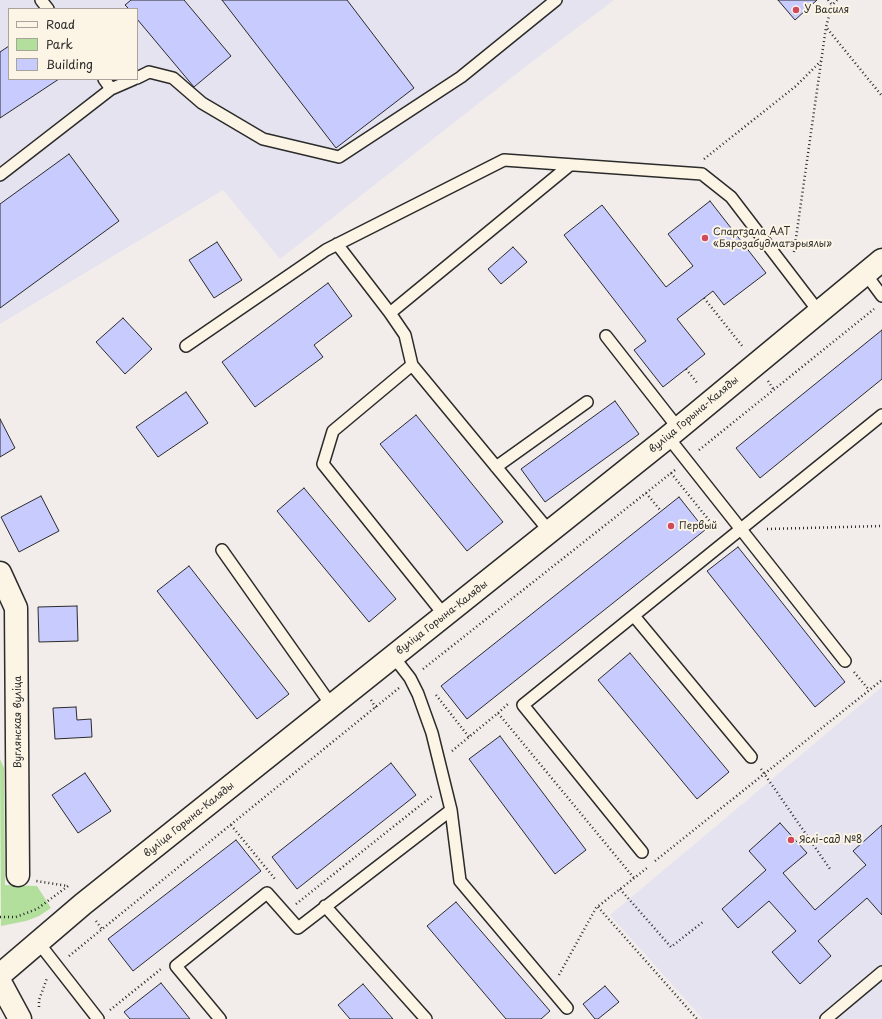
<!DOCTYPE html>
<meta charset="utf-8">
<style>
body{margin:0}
#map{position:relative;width:882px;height:1019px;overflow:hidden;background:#f2edea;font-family:"Playpen Sans",sans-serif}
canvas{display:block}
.legend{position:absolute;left:8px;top:8px;width:130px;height:72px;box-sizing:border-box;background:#fcf5e5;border:1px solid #a8a49b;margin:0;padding:5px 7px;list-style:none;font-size:12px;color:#2b2b2b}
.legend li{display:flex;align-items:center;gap:8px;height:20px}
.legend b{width:20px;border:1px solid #a8a49b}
</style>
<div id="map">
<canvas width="882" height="1019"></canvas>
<ul class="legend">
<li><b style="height:5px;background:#fcf5e5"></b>Road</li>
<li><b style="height:11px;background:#b3df9d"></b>Park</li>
<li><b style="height:11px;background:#c8cbfd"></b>Building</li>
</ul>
</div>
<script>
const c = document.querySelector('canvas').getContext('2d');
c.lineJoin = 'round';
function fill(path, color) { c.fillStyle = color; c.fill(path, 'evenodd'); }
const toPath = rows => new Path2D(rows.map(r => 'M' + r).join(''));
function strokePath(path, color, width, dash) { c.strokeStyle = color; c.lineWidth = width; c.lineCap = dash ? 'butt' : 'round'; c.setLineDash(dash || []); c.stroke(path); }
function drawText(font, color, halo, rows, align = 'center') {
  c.font = font + ' "Playpen Sans",sans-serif'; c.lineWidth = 4; c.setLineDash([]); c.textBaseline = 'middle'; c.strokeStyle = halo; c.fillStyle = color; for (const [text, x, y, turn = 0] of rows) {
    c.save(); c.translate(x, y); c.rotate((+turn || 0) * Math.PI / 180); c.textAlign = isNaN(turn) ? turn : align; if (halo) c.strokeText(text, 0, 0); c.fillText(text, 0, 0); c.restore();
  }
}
fill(toPath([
 [0,0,614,0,525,67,280,259,223,190,0,324],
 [9,9,137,9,137,79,9,79],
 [882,687,882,1019,703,1019,610,915]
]), '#e5e3f0');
fill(toPath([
 [0,759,4,768,5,885,37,886,51,908,39,916,26,921,1,926]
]), '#b3df9d');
const building = toPath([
 [131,0,184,0,231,56,194,87,137,19,137,9,129,9,125,5,131,0],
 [222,0,347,0,414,88,336,148,222,0],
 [778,0,817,0,795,20,778,0],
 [9,46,9,79,59,79,0,118,0,52,9,46],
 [69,154,119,221,0,308,0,204,69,154],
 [710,201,766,273,724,305,713,291,677,319,705,354,663,387,634,350,646,341,564,235,602,205,666,287,693,266,668,234,710,201],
 [217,242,242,280,214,298,189,260,217,242],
 [513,247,527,262,501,284,488,269,513,247],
 [328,283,352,316,314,345,323,357,255,407,222,362,328,283],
 [123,318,152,349,125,374,96,342,123,318],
 [882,330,882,379,760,478,736,448,882,330],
 [186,392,208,423,158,457,136,427,186,392],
 [615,401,639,434,545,502,521,469,615,401],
 [416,415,503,522,467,551,380,444,416,415],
 [0,419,15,448,0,457,0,419],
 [304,488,396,599,369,622,277,511,304,488],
 [41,496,59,531,19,552,1,517,41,496],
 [679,497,705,530,467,719,441,686,679,497],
 [738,547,845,682,815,707,707,571,738,547],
 [189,566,289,694,257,719,157,591,189,566],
 [77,606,78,641,39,642,38,607,77,606],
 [630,653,729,772,697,799,598,680,630,653],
 [76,707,77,720,91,719,92,737,55,739,53,708,76,707],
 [500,736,586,850,555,874,469,759,500,736],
 [391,763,416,795,297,889,272,857,391,763],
 [85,773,111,811,78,833,52,795,85,773],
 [780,823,807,853,783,873,815,910,866,865,853,851,882,825,882,915,867,898,818,941,831,956,800,984,772,952,796,931,769,901,738,928,722,909,766,870,749,851,780,823],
 [236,840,261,871,133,971,108,939,236,840],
 [456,902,550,1011,541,1019,506,1019,427,926,456,902],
 [161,983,190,1019,130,1019,124,1012,161,983],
 [363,984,393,1019,350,1019,338,1005,363,984],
 [605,986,619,1002,598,1019,595,1019,583,1004,605,986]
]);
fill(building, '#c8cbfd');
strokePath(building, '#2b2b2b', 1);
const service = toPath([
 [41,0,48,9],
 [137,78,149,72,173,78,202,103,263,139,339,157,461,77,556,0],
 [104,79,111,89],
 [0,175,111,89,134,79],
 [337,244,390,313],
 [865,273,882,296],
 [606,336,678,428],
 [186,346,326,250,504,160,702,174,731,197,819,312],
 [412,365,550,532],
 [668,437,845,661],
 [496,467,587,402],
 [222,550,332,706],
 [445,616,323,464,333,431,412,365,405,335,390,313,570,165],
 [634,616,751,757],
 [393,656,410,678,418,694,432,733,451,810,460,881,567,1008],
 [642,852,523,705,882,415],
 [325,906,426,1019],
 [38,942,98,1019],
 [220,1019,176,966,267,893,298,928,451,810],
 [826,1019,882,972]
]);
const minor = toPath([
 [0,573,16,608,18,875]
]);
const tertiary = toPath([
 [0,975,83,904,668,437,882,260],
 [0,982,20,1019]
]);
strokePath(service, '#2b2b2b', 14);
strokePath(minor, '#2b2b2b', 25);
strokePath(tertiary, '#2b2b2b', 25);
strokePath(toPath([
 [828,0,832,5],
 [837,0,832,5,826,27,882,96],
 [704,159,796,86,821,61],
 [794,252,826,27],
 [704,298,743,347],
 [686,369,698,384],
 [768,381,774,390],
 [699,450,874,309],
 [671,473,716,529],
 [646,493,661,511],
 [767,529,882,526],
 [423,669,675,470],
 [854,672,869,690],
 [436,695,469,737],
 [371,700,376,708],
 [498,713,508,704],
 [452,751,498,713,634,878],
 [761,769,830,869],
 [231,825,275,879],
 [655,861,882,680],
 [620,889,671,947,704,921],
 [296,904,432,796],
 [598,907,697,1019],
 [0,917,16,917,37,909,68,886,36,881],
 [96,921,102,929],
 [69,956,399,688],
 [559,975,596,908,647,868],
 [39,1007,39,1000,47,978],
 [110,1010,161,969]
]), '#2b2b2b', 2.5, [1, 3]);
strokePath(service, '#fcf5e5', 11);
strokePath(minor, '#fcf5e5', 22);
strokePath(tertiary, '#fcf5e5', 22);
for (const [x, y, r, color] of [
 [796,10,4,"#d1495b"],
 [705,238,4,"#d1495b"],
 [671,526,4,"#d1495b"],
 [791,840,4,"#d1495b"]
]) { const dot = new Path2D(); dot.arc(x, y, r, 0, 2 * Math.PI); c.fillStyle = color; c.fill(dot); strokePath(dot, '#fcf5e5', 1.5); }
drawText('10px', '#2b2b2b', '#fcf5e5', [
 ["У Василя",804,10],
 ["Спартзала ААТ",713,232],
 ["«Бярозабудматэрыялы»",713,244],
 ["Первый",679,526],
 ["Яслі-сад №8",799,840]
], 'left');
drawText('10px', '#2b2b2b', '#fcf5e5', [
 ["вуліца Горына-Каляды",694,415,-40],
 ["вуліца Горына-Каляды",442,618,-38],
 ["Вуглянская вуліца",18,722,-90],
 ["вуліца Горына-Каляды",189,820,-39]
]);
</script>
